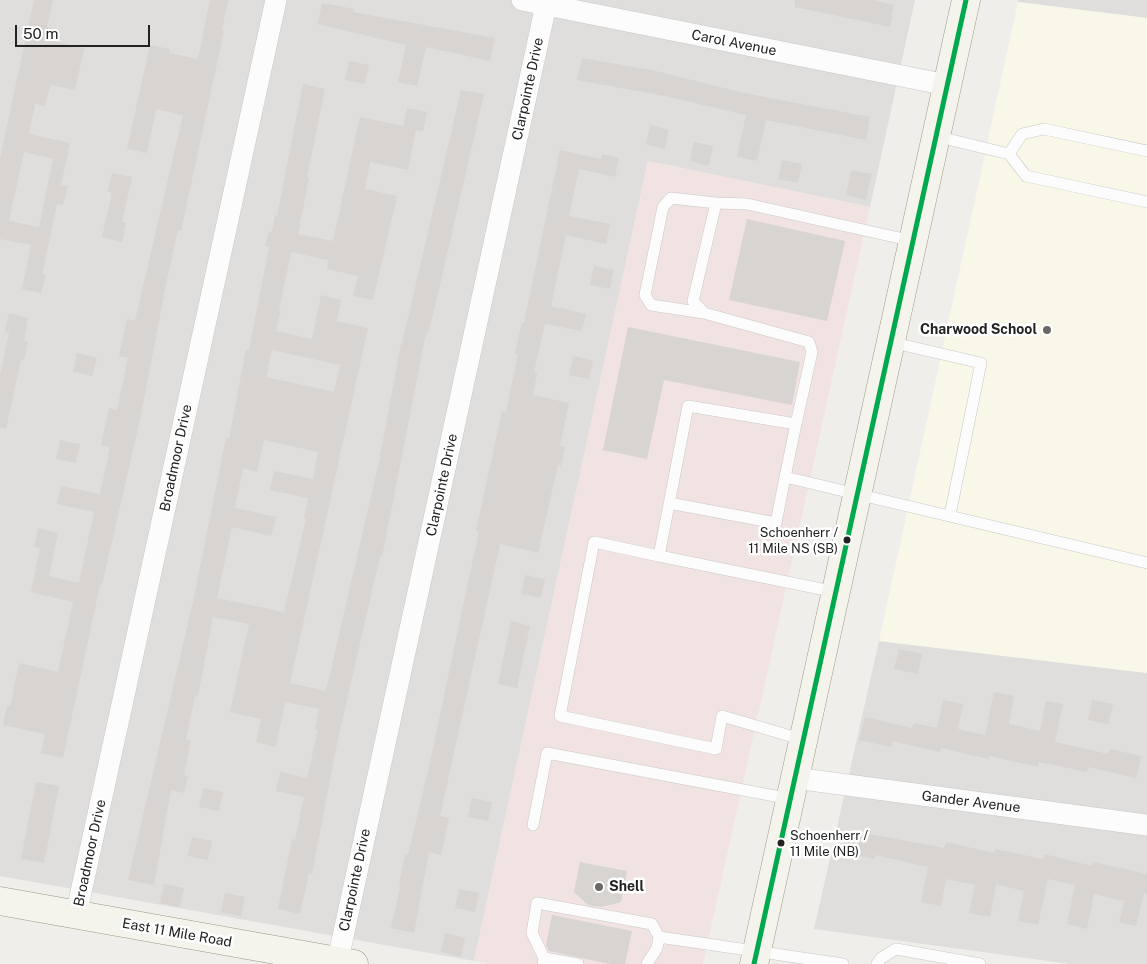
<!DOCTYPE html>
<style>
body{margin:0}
#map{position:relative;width:1147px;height:964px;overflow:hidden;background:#f0eeeb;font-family:"Public Sans",sans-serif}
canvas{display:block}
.scale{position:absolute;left:15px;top:25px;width:135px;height:22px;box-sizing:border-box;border:2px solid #222;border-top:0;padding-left:6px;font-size:15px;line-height:18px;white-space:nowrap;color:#222;-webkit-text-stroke:4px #fff;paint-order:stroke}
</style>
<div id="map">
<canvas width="1147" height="964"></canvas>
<div class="scale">50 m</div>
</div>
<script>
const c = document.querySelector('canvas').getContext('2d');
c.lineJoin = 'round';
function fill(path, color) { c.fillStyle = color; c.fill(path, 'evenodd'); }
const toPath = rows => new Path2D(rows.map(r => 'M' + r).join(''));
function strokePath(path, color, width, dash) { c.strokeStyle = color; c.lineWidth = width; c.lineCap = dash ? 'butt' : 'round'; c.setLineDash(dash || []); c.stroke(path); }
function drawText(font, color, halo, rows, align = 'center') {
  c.font = font + ' "Public Sans",sans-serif'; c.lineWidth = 5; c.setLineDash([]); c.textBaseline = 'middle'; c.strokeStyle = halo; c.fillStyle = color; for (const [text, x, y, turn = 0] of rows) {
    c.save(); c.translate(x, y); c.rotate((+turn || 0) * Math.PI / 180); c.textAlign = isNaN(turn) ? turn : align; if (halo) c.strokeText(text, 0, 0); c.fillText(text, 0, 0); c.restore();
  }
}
fill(toPath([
 [0,0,915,0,870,207,648,161,474,961,0,876],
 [1018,0,1147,0,1147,18,1018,2],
 [879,641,1147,673,1147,964,1070,964,814,929]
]), '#dfdedc');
fill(toPath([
 [648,161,870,207,703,964,490,964,474,961]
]), '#f1e3e1');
fill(toPath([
 [1018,2,1147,18,1147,673,879,641]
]), '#f8f7e8');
fill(toPath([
 [34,0,53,0,47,27,51,28,48,40,84,48,75,90,50,85,45,106,35,104,29,134,70,143,61,185,68,186,63,205,57,204,42,274,46,274,41,293,22,289,31,245,0,239,0,158],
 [24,152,53,159,39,227,9,221],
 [210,0,228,0,222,30,224,31,181,231,178,230,168,274,141,415,102,585,100,585,63,758,41,753,45,734,3,725,7,706,10,707,19,663,58,672,73,602,31,592,40,548,34,547,38,528,58,533,49,576,79,583,94,512,57,504,61,486,100,494,110,447,101,445,109,408,117,410,128,358,119,356,127,319,135,321,183,115,156,109,147,153,127,149,150,45,170,49,169,53,198,59],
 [795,0,872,0,894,5,890,27,795,7],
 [322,3,354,9,353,12,495,38,490,61,426,47,417,86,398,82,406,45,318,24],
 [582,58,656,71,744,93,870,117,866,140,766,120,757,161,737,157,746,115,665,96,577,80],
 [349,61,369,65,365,84,345,80],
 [303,84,325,89,307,177,309,178,298,234,333,241,360,117,403,126,407,108,427,112,423,131,416,130,408,170,370,162,365,189,397,196,373,300,353,296,358,276,327,269,328,260,291,252,279,310,281,310,276,331,312,339,321,295,341,300,337,321,368,328,290,683,326,691,379,462,401,344,402,344,461,90,484,94,439,289,428,334,426,333,382,557,380,556,336,748,312,874,309,873,300,914,278,909,292,839,295,840,304,797,276,791,280,772,307,778,318,730,315,729,319,709,285,702,276,747,256,742,261,719,230,712,249,624,213,617,198,696,195,696,186,739,191,740,184,775,188,776,184,793,171,790,154,885,128,880,193,602,226,438,229,439,246,349,249,350,269,247,265,246,269,231,272,232,275,215,277,216],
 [272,350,340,365,334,392,266,377],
 [264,440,318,452,313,479,274,471,270,490,308,498,304,518,306,519,284,612,217,598,232,527,271,536,276,517,235,508,243,468,257,472],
 [650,125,669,130,665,149,646,144],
 [694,142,713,146,709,166,690,161],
 [560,150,601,159,602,154,619,158,615,177,579,169,569,216,610,224,606,244,566,235,551,306,586,314,582,331,545,324,534,372,537,373,533,395,569,403,560,446,565,447,561,466,558,465,538,553,500,544,440,816,449,818,441,855,429,852,414,933,391,928,401,884,399,884,405,854,408,854,429,767,479,531,476,531,502,411,506,412,518,354,515,353,522,322,524,323],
 [782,160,802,164,798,183,778,179],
 [851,170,872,174,866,200,846,195],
 [112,173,132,177,122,222,126,223,122,242,102,237,112,193,108,192],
 [747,219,845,241,827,321,729,300],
 [594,266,614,270,610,289,590,285],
 [9,313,28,318,24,341,28,341,24,360,21,360,6,429,0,428,0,375,9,333,5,332],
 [628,327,800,362,792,405,664,380,647,459,603,450],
 [77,353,97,358,92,376,73,372],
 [573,356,593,361,589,379,569,375],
 [60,440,80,444,76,463,56,459],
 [525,575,545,579,541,598,521,594],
 [511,621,530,626,517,688,498,684],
 [899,649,922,654,918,674,894,669],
 [994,692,1014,696,1009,724,1040,731,1046,701,1063,704,1055,742,1108,754,1110,749,1141,756,1136,778,1088,767,1087,772,1039,762,1038,767,989,756,989,759,941,748,940,752,892,741,891,747,859,740,865,717,912,728,914,723,937,728,943,700,963,704,958,729,985,735],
 [1092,700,1113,704,1108,724,1088,720],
 [36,782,59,786,44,863,21,859],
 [203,788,223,792,219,811,199,807],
 [472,798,492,802,488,821,468,817],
 [848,830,944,848,946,842,994,853,995,849,1043,859,1044,854,1092,866,1093,862,1147,874,1147,894,1144,893,1136,926,1119,922,1124,901,1094,894,1087,929,1067,924,1075,885,1048,879,1038,925,1018,921,1024,891,996,884,990,917,969,913,975,885,946,879,941,906,921,902,928,867,875,855,875,859,843,852],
 [192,837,212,841,208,860,188,856],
 [580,862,627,871,621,902,602,907,588,905,574,892],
 [164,884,184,888,180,907,160,903],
 [459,889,479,893,475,912,455,908],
 [225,893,245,897,241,916,221,912],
 [552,915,632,931,625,964,610,964,549,951,546,945],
 [445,933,465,938,461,957,441,952]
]), '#d7d4d2');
const service = toPath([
 [935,136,1009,154,1026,176,1147,202],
 [1009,154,1022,134,1044,129,1147,151],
 [704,313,651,305,645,295,663,207,671,198,716,203],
 [890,342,981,363,950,515],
 [796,424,812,352,809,342,704,313,693,301,716,203,747,204,913,241],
 [669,503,776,523,785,477],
 [659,556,594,542,560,716,716,749,722,716,804,740],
 [836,592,659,556,688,406,796,424,785,477,1147,563],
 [533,825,547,753,791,799],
 [544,958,532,933,537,903,652,924,659,937,843,964],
 [543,964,544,958,578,964],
 [647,964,657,948,659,937],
 [877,964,881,958,896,949,980,964]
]);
const minor = toPath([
 [522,0,947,85],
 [795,778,1147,825],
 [76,915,276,0],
 [337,964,546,5]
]);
const secondary = toPath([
 [0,901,354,964],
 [754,964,966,0]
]);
strokePath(service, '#c9c8c7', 12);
strokePath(minor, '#c9c8c7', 22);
strokePath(secondary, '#999a82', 29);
strokePath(service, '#fdfcfc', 11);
strokePath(minor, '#fdfcfc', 21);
strokePath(secondary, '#f4f4ed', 28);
strokePath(toPath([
 [754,964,966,0]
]), '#00a94e', 5);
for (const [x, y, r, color] of [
 [1047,330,5,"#6a6968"],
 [847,540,4.5,"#222"],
 [781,843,4.5,"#222"],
 [599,887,5,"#6a6968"]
]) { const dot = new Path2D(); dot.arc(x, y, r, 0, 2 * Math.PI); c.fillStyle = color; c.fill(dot); strokePath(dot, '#fff', 2); }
drawText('13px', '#222', '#fff', [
 ["Schoenherr /",838,533],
 ["11 Mile NS (SB)",838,549],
 ["Schoenherr /",790,836,"left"],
 ["11 Mile (NB)",790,852,"left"]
], 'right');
drawText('14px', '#222', '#fff', [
 ["Carol Avenue",734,43,11],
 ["Clarpointe Drive",528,89,-78],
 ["Broadmoor Drive",176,458,-78],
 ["Clarpointe Drive",442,485,-78],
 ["Gander Avenue",971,802,7],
 ["Broadmoor Drive",90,853,-78],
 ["Clarpointe Drive",355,880,-78],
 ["East 11 Mile Road",177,933,10]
]);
drawText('bold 14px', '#222', '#fff', [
 ["Charwood School",1037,330],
 ["Shell",609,887,"left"]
], 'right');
</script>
